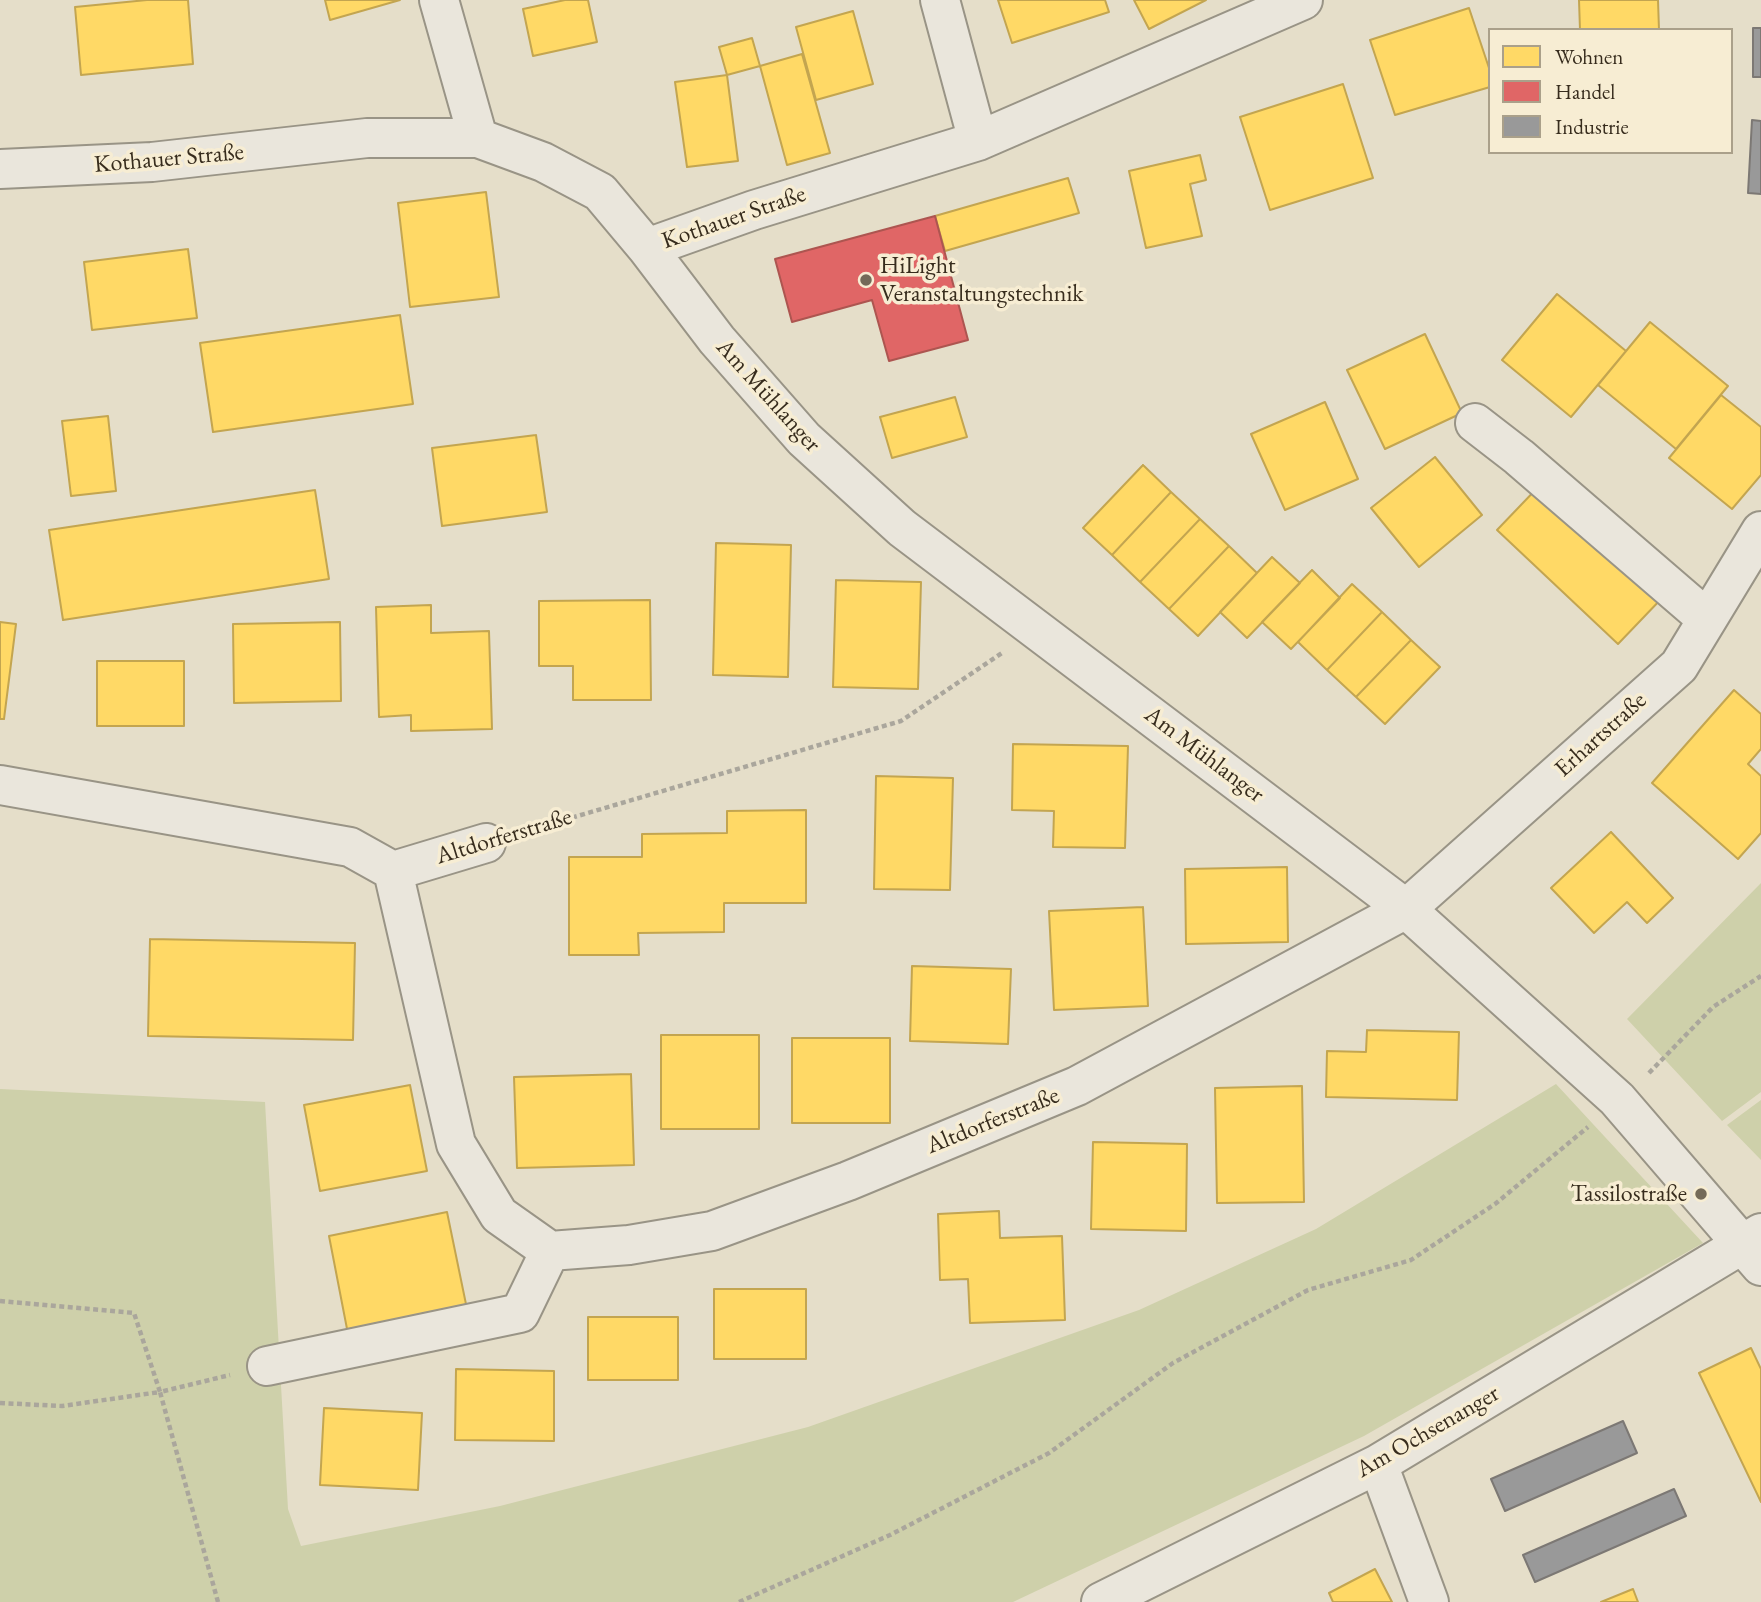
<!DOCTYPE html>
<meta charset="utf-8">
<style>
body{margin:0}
#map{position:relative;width:1761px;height:1602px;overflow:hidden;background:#e5dec9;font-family:"EB Garamond",serif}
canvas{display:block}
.legend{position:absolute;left:1488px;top:28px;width:245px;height:126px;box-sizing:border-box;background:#f7edd3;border:2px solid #aaa08a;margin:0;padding:9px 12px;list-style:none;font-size:21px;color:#372c1d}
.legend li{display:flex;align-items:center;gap:14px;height:35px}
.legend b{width:35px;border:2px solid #aaa08a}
</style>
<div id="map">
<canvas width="1761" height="1602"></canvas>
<ul class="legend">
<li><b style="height:19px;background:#ffd966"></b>Wohnen</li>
<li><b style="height:19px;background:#e06666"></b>Handel</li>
<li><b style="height:19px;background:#999"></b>Industrie</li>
</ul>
</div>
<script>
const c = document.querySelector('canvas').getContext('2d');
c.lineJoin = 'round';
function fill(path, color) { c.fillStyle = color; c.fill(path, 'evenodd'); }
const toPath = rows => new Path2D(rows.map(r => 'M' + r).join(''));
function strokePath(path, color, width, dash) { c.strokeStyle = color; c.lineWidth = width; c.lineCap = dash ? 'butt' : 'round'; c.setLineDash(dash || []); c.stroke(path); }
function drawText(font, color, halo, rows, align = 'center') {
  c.font = font + ' "EB Garamond",serif'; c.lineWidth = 7; c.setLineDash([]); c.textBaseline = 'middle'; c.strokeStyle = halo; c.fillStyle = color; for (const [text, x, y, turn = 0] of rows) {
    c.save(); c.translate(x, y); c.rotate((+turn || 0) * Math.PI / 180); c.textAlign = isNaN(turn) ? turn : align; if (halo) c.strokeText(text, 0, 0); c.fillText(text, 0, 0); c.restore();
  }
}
fill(toPath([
 [1761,883,1761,1092,1722,1121,1627,1019],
 [1556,1084,1703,1243,1364,1436,1013,1602,0,1602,0,1089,265,1102,288,1509,301,1546,500,1506,808,1427,1139,1310,1316,1229],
 [1761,1100,1761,1160,1727,1125]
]), '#ced0aa');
const homes = toPath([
 [147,0,188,0,193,64,81,75,75,7,147,0],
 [325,0,400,0,330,20,325,0],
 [565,0,588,0,597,42,533,56,523,9,565,0],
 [998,0,1105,0,1109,12,1012,43,998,0],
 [1134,0,1206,0,1149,29,1134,0],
 [1579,0,1658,0,1659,30,1580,30,1579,0],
 [1469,8,1490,71,1490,87,1395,115,1370,40,1469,8],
 [853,11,873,84,816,100,796,27,853,11],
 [752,38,760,66,727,75,719,47,752,38],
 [802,54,830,153,787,165,760,66,802,54],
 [727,75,738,161,687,167,675,82,727,75],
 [1343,84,1373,178,1270,210,1240,117,1343,84],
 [1200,155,1206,180,1190,184,1202,236,1146,248,1129,171,1200,155],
 [1068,178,1079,213,945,251,935,216,1068,178],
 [486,192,499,297,410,307,398,203,486,192],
 [188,249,197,318,92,330,84,262,188,249],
 [1557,294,1626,351,1571,417,1502,360,1557,294],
 [400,315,413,404,213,432,200,343,400,315],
 [1650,322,1728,386,1676,449,1598,385,1650,322],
 [1425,334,1462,413,1385,449,1347,370,1425,334],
 [1721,395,1761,427,1761,475,1732,509,1669,458,1721,395],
 [955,397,967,437,892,458,880,417,955,397],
 [1325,402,1358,479,1285,510,1251,434,1325,402],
 [108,416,116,491,71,496,62,421,108,416],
 [536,435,547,512,442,526,432,448,536,435],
 [1435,457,1482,515,1419,567,1371,508,1435,457],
 [1143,465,1171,492,1112,555,1083,528,1143,465],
 [1542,483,1663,597,1618,644,1497,530,1542,483],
 [315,490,329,579,63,620,49,530,315,490],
 [1171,492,1200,519,1140,582,1112,555,1171,492],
 [1200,519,1229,546,1169,609,1140,582,1200,519],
 [716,543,791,545,788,677,713,675,716,543],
 [1229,546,1257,573,1198,636,1169,609,1229,546],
 [1272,557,1300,583,1247,638,1220,612,1272,557],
 [1312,570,1340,598,1291,649,1262,622,1312,570],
 [836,580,921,582,918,689,833,687,836,580],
 [1352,584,1382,612,1327,670,1298,642,1352,584],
 [650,600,651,700,573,700,573,666,539,666,539,601,650,600],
 [431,605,431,633,489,631,492,729,411,731,411,715,379,717,376,607,431,605],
 [1382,612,1411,640,1356,697,1327,670,1382,612],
 [0,622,16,624,4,719,0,719,0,622],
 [340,622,341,701,234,703,233,624,340,622],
 [1411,640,1440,667,1385,724,1356,697,1411,640],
 [97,661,184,661,184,726,97,726,97,661],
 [1734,690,1761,714,1761,749,1748,764,1761,776,1761,833,1738,859,1652,783,1734,690],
 [1013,744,1128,746,1125,848,1053,847,1054,811,1012,810,1013,744],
 [876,776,953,778,950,890,874,889,876,776],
 [806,810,806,903,724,903,724,932,638,933,639,955,569,955,569,857,642,857,642,834,727,833,727,811,806,810],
 [1611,832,1673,898,1647,923,1627,902,1594,933,1551,888,1611,832],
 [1287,867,1288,942,1186,944,1185,869,1287,867],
 [1143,907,1148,1006,1054,1010,1049,911,1143,907],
 [150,939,355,943,353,1040,148,1036,150,939],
 [912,966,1011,969,1008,1044,910,1041,912,966],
 [1367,1030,1459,1032,1457,1100,1326,1097,1327,1051,1366,1052,1367,1030],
 [661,1035,759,1035,759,1129,661,1129,661,1035],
 [792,1038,890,1038,890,1123,792,1123,792,1038],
 [631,1074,634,1165,517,1168,514,1077,631,1074],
 [410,1085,427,1171,320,1191,304,1105,410,1085],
 [1302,1086,1304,1202,1217,1203,1215,1088,1302,1086],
 [1093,1142,1187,1144,1186,1231,1091,1229,1093,1142],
 [999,1211,1000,1238,1062,1236,1065,1320,970,1323,968,1279,940,1280,938,1214,999,1211],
 [447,1212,467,1309,348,1334,329,1236,447,1212],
 [714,1289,806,1289,806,1359,714,1359,714,1289],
 [588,1317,678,1317,678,1380,588,1380,588,1317],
 [1751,1348,1761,1369,1761,1502,1699,1373,1751,1348],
 [456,1369,554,1371,554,1441,455,1440,456,1369],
 [324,1408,422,1413,418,1490,320,1485,324,1408],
 [1375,1569,1392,1602,1333,1602,1329,1593,1375,1569],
 [1633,1589,1638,1602,1601,1602,1633,1589]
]);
fill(homes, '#ffd966');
strokePath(homes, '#c3a550', 2);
const shops = toPath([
 [935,216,968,340,889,361,872,300,792,322,775,259,935,216]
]);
fill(shops, '#e06666');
strokePath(shops, '#ad5550', 2);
const industry = toPath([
 [1753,28,1761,28,1761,77,1753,77,1753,28],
 [1752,120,1761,121,1761,194,1748,193,1752,120],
 [1623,1421,1637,1453,1505,1511,1491,1479,1623,1421],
 [1674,1489,1686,1516,1535,1582,1523,1555,1674,1489]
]);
fill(industry, '#999');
strokePath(industry, '#7c7874', 2);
const minor = toPath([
 [439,0,478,138],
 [940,0,978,141],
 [0,169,152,162,367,138,478,138,543,162,600,192,647,248,717,340,804,439,902,528,1406,909,1617,1099,1761,1266],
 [647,248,754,210,978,141,1303,0],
 [1475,423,1519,457,1707,619],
 [0,785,350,847,393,871,456,1144,499,1215,550,1251,629,1245,712,1231,848,1181,1077,1086,1406,909,1679,666,1761,531],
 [393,871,486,843],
 [267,1366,520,1313,550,1251],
 [1378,1464,1429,1602],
 [1101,1602,1378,1464,1761,1233]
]);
strokePath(minor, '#999486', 42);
strokePath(toPath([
 [523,832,901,721,1002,653],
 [1649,1073,1713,1007,1761,976],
 [0,1301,134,1313,160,1392,230,1375],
 [0,1403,62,1406,160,1392,218,1602],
 [739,1602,890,1535,1049,1453,1173,1363,1308,1290,1411,1260,1495,1204,1588,1127]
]), '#aaa69c', 4.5, [5, 3.5]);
strokePath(minor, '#eae6dc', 38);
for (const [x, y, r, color] of [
 [866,280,7,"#746a59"],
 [1701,1194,7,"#746a59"]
]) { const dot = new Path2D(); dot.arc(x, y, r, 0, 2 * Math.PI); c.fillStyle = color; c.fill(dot); strokePath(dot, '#f7edd3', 2.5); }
drawText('24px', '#372c1d', '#f7edd3', [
 ["Kothauer Straße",169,159,-5],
 ["Kothauer Straße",734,218,-19],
 ["Am Mühlanger",768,396,48],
 ["Erhartstraße",1601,735,-42],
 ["Am Mühlanger",1204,755,37],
 ["Altdorferstraße",504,837,-17],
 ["Altdorferstraße",993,1121,-22],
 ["Am Ochsenanger",1428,1432,-30]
]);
drawText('24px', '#372c1d', '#f7edd3', [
 ["HiLight",880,266],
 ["Veranstaltungstechnik",880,294],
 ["Tassilostraße",1687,1194,"right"]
], 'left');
</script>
